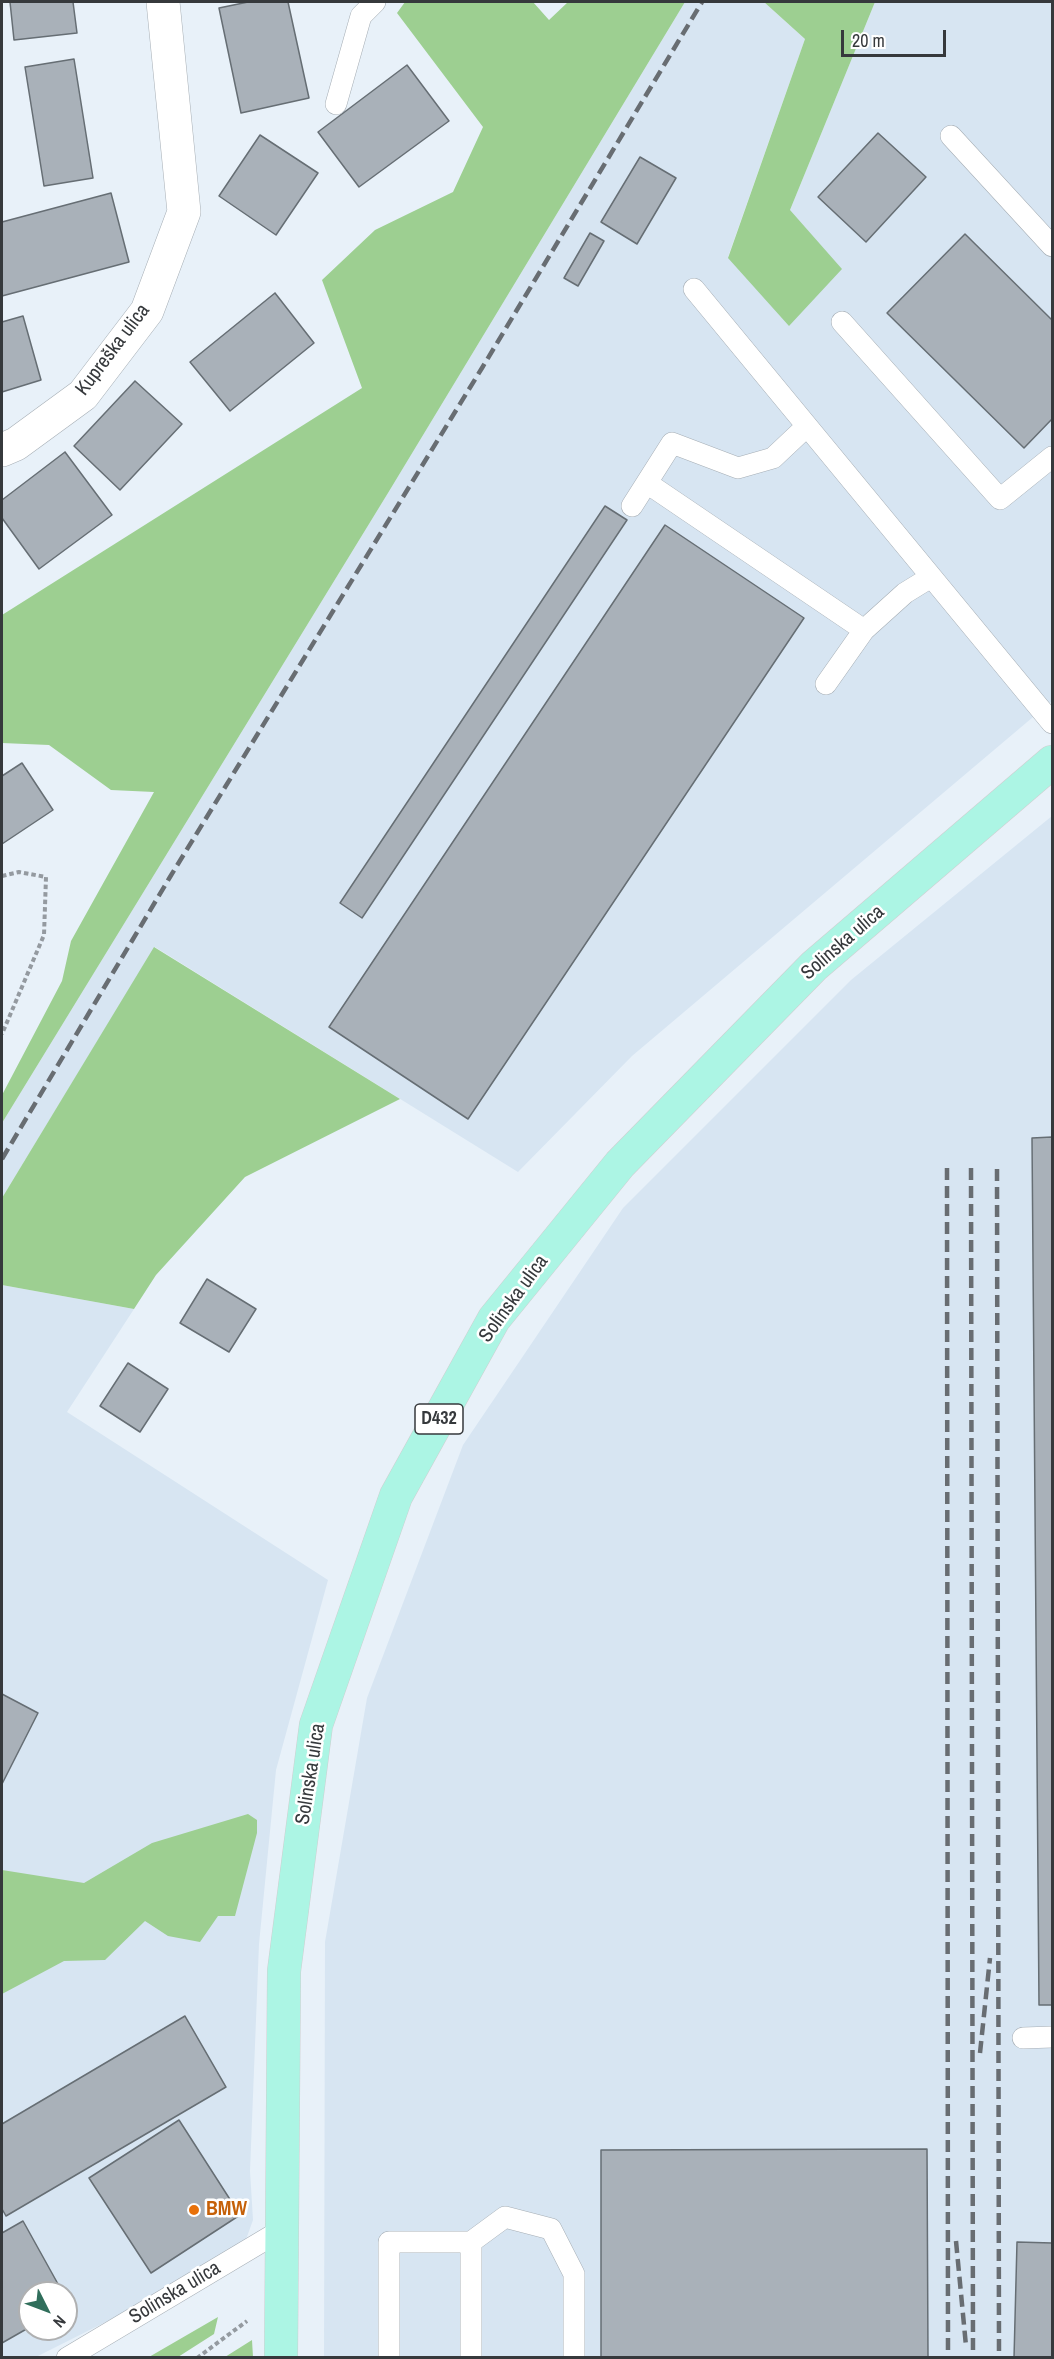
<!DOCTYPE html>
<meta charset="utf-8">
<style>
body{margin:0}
#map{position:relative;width:1054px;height:2359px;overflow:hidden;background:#e8f1f9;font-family:"Archivo Narrow",sans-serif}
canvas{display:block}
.frame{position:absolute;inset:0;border:3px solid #36393c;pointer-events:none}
.north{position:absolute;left:18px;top:2281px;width:60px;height:60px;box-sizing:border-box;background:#fff;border:2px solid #afb0b1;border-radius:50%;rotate:132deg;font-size:16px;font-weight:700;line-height:24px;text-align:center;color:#36393c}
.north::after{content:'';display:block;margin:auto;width:21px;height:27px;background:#306e5b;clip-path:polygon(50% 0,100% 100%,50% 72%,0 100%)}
.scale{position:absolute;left:841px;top:30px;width:105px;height:27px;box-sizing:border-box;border:3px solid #36393c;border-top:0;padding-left:8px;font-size:18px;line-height:21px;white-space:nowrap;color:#36393c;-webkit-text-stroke:4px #fff;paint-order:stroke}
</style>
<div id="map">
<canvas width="1054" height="2359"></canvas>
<div class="frame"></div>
<div class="north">N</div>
<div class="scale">20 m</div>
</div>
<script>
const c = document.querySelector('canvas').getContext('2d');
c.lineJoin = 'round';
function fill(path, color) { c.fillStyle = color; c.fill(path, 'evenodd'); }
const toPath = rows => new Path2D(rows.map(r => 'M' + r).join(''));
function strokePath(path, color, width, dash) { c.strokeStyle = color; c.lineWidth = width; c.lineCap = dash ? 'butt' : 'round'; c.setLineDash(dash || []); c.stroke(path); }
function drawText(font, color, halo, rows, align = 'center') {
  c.font = font + ' "Archivo Narrow",sans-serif'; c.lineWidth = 5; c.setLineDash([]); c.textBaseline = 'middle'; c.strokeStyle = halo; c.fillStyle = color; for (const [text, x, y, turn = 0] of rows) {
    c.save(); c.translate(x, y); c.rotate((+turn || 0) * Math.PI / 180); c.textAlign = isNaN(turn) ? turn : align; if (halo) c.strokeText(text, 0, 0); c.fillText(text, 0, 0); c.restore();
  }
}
fill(toPath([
 [685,2,764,2,805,39,728,257,790,210,875,2,1052,2,1052,701,632,1056,518,1172,155,947,2,1198,2,1123,388,493],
 [1052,816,1052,2357,324,2358,325,1942,367,1698,463,1445,623,1208,851,980],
 [2,1285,134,1309,67,1412,328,1580,276,1770,259,1944,250,2171,253,2220,244,2245,211,2269,34,2358,2,2357],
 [30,2293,66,2293,66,2329,30,2329]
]), '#d7e5f2');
fill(toPath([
 [405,2,533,2,549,20,568,2,685,2,388,493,2,1123,2,1095,62,981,71,941,154,792,111,790,49,745,2,743,2,615,362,388,322,280,375,230,453,192,483,127,397,13],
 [764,2,875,2,790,210,842,269,789,326,728,258,805,39],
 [154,947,400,1099,245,1177,156,1275,134,1309,2,1285,2,1198],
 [248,1814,257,1820,257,1833,235,1916,218,1916,200,1942,168,1936,145,1921,105,1960,64,1961,2,1994,2,1870,84,1883,152,1843],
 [218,2317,214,2334,178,2357,149,2357],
 [252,2340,253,2357,225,2357]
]), '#9dcf91');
const building = toPath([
 [10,2,73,2,77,33,14,40,10,2],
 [248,2,288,2,309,98,241,113,219,8,248,2],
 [74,59,93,178,44,186,25,67,74,59],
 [407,65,449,121,359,187,318,132,407,65],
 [878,133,926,177,866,242,818,197,878,133],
 [260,135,318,173,276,235,219,196,260,135],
 [640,157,676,178,637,244,601,222,640,157],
 [111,193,129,262,2,296,2,222,111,193],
 [590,233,604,241,578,286,564,278,590,233],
 [965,234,1052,320,1052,419,1024,448,887,313,965,234],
 [275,293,314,343,230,411,190,362,275,293],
 [23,316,41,380,2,392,2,322,23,316],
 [135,381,182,424,120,490,74,446,135,381],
 [65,452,112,515,39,569,2,518,2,500,65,452],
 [605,506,627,520,362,918,340,903,605,506],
 [665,525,804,618,468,1119,329,1027,665,525],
 [22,763,53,810,2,844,2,776,22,763],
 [1052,1137,1052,2005,1039,2005,1032,1138,1052,1137],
 [207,1279,256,1309,229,1352,180,1323,207,1279],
 [128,1363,168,1389,140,1432,100,1406,128,1363],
 [2,1694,38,1713,2,1784,2,1694],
 [185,2016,226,2087,6,2216,2,2209,2,2124,185,2016],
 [179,2120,240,2215,151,2273,89,2178,179,2120],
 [927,2149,928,2358,601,2358,601,2150,927,2149],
 [23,2221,63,2293,30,2293,30,2327,2,2343,2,2233,23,2221],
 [1017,2242,1052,2243,1052,2358,1014,2358,1017,2242]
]);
fill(building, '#a9b1b9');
strokePath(building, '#666e74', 1.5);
const lane = toPath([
 [336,104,361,16,375,2],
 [951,136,1052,246],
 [694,289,1052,723],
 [842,322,1000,499,1052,457],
 [647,483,864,630],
 [632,506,672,443,738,468,773,458,807,426],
 [826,684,864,630,905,593,931,577],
 [1023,2038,1052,2037],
 [67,2358,283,2229],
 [389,2358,389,2242,471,2242],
 [471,2358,471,2242,505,2217,551,2229,574,2274,574,2358]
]);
const street = toPath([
 [2,450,16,444,83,395,147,311,184,212,163,2]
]);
const primary = toPath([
 [281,2358,284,1971,316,1725,396,1496,494,1319,620,1164,814,966,1052,762]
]);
strokePath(lane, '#a6aeb5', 22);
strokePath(street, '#a6aeb5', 34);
strokePath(primary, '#cfcfd0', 34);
strokePath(toPath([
 [2,876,19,872,46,877,44,935,2,1034],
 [197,2358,247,2321]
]), '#949aa0', 4, [4.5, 3]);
strokePath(lane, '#fff', 21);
strokePath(street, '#fff', 33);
strokePath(primary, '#acf5e4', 33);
strokePath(toPath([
 [2,1159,170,877,482,368,702,2],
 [947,1168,948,2358],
 [971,1168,973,2358],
 [997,1169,999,2358],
 [980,2053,990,1958],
 [956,2241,966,2346]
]), '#686d72', 4.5, [12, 6]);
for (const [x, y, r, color] of [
 [194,2210,6,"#e8710a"]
]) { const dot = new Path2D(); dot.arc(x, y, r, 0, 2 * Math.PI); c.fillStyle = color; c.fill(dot); strokePath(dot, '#fff', 2); }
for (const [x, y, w] of [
 [439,1419,48]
]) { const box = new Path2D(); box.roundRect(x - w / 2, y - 15, w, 30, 4.5); c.fillStyle = '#fff'; c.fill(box); strokePath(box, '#36393c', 1.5); }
drawText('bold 18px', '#36393c', null, [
 ["D432",439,1419]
]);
drawText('20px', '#36393c', '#fff', [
 ["Kupreška ulica",113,350,-53],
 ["Solinska ulica",843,943,-41],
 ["Solinska ulica",514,1299,-54],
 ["Solinska ulica",311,1774,-81],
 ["Solinska ulica",175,2293,-31]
]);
drawText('bold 20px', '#c56008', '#fff', [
 ["BMW",206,2210]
], 'left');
</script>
